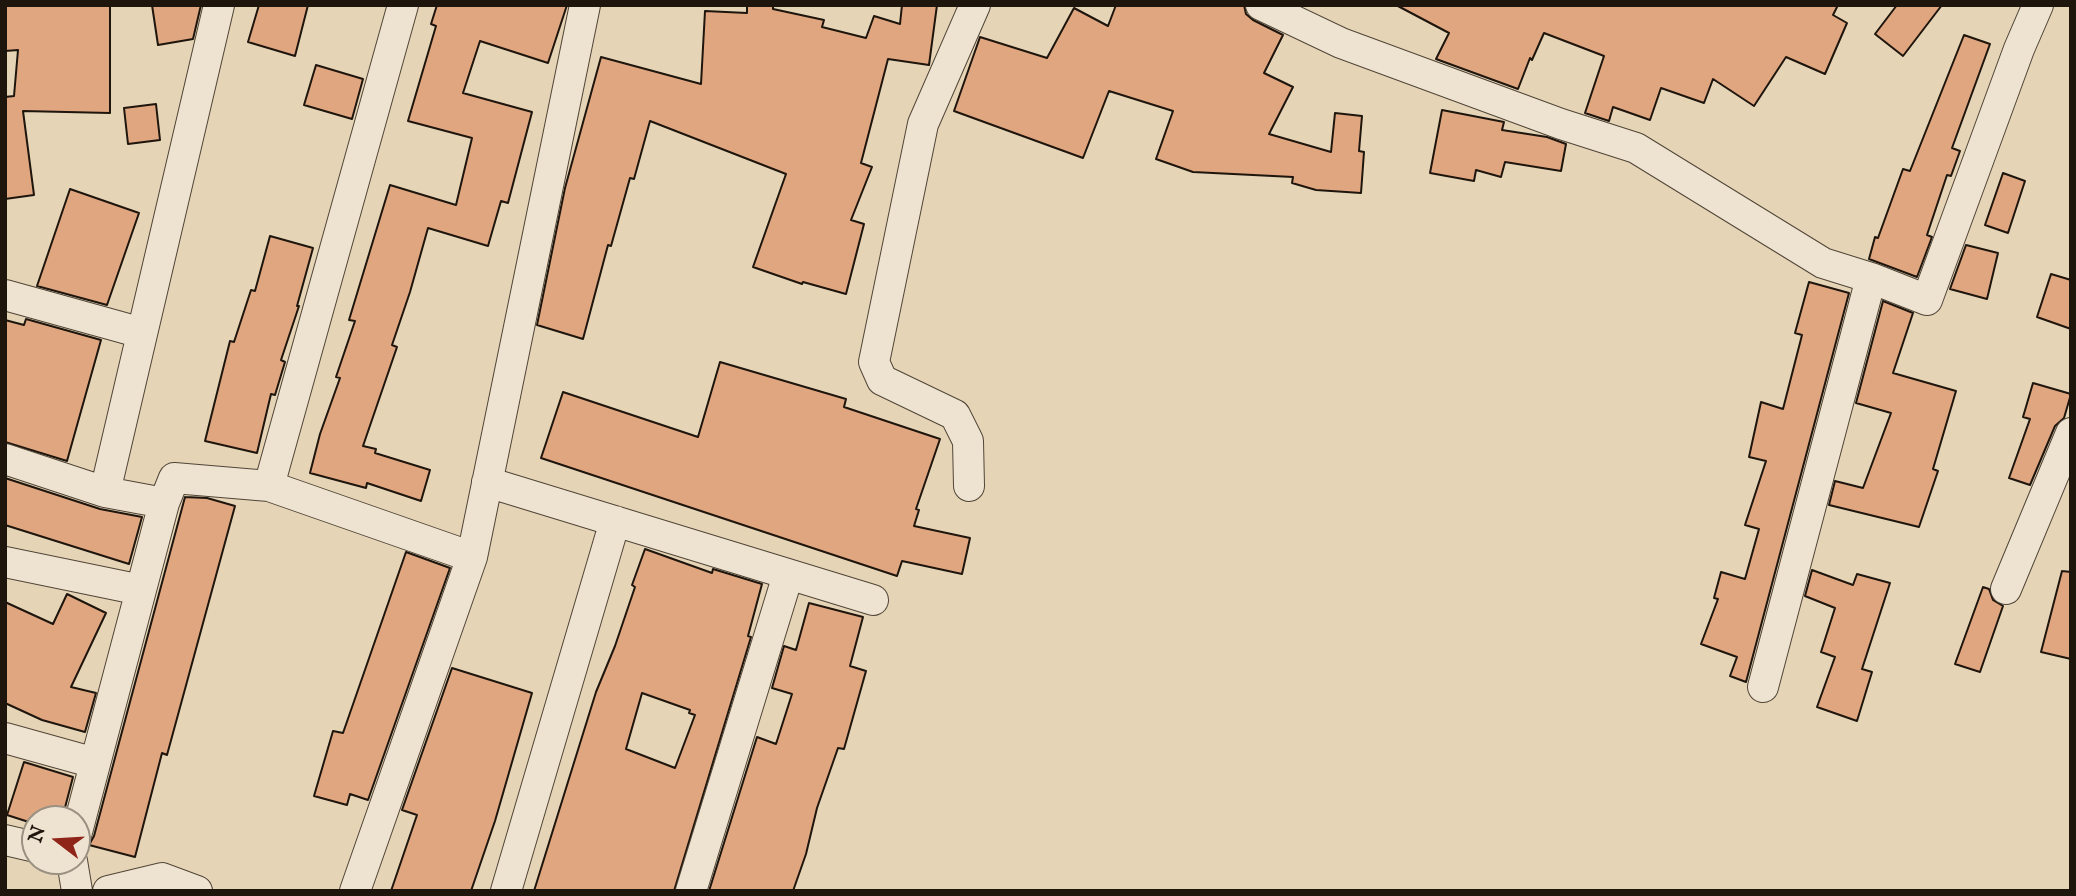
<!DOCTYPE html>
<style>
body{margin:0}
#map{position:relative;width:2076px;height:896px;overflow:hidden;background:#e5d4b6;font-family:"IM FELL English",serif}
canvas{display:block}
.frame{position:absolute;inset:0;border:7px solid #1e150d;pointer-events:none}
.north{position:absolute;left:21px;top:805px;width:70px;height:70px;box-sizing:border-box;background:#eee3d0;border:2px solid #9b9182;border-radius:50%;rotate:287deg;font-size:19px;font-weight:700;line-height:28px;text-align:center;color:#1e150d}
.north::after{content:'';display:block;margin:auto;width:24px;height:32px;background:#8f2418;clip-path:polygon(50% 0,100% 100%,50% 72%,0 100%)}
</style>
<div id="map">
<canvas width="2076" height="896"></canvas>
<div class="frame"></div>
<div class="north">N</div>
</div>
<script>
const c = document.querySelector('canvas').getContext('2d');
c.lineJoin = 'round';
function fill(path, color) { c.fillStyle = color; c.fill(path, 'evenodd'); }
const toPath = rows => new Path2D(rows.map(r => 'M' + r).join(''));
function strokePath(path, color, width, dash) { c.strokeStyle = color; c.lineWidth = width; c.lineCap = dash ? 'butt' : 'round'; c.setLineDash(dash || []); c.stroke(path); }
const building = toPath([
 [5,5,110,5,110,113,23,111,34,195,5,199,5,97,14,96,18,50,5,51,5,5],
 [152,5,201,5,193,39,158,45,152,5],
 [259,5,308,5,295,56,248,42,259,5],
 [437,5,567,5,548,63,480,41,463,93,532,112,508,203,501,201,488,246,428,228,410,292,392,345,397,347,363,446,376,449,375,453,430,470,421,501,367,483,366,488,310,473,320,434,340,378,336,377,355,321,349,320,390,185,456,205,472,138,408,121,436,26,431,24,437,5],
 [747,5,773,5,773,9,824,20,822,27,866,38,874,16,900,24,902,5,937,5,929,65,888,59,861,163,872,167,851,220,864,224,846,294,803,282,802,284,753,267,786,174,650,121,634,179,630,178,611,246,608,245,583,339,537,325,565,188,601,57,701,84,705,11,747,13,747,5],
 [1116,5,1244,5,1246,14,1253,20,1283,35,1264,73,1293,87,1269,134,1331,152,1335,113,1362,116,1359,151,1364,152,1361,193,1316,190,1292,183,1293,177,1193,172,1156,159,1173,111,1109,91,1083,158,954,111,980,37,1047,58,1074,8,1108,26,1116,5],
 [1396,5,1838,5,1833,15,1847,23,1825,74,1786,57,1754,106,1713,79,1704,103,1661,88,1650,120,1613,107,1609,121,1585,113,1604,56,1544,33,1532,60,1530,58,1518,89,1436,59,1449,33,1396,5],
 [1897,5,1942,5,1903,56,1875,34,1897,5],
 [1964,35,1990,44,1952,148,1960,151,1951,176,1947,175,1927,235,1932,237,1917,277,1869,259,1875,237,1878,238,1903,169,1910,171,1964,35],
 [316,65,363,79,352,119,304,105,316,65],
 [156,104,160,140,128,144,124,108,156,104],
 [1442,110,1504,122,1502,130,1547,137,1566,144,1561,171,1505,162,1501,177,1476,170,1474,181,1430,173,1442,110],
 [2003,173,2025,181,2008,233,1985,225,2003,173],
 [70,189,139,213,107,305,37,286,70,189],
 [270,236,313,248,297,306,299,306,281,360,285,362,275,395,271,394,257,453,205,441,230,341,234,342,251,290,255,291,270,236],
 [1966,245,1998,253,1987,299,1950,289,1966,245],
 [2051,274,2071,280,2071,329,2037,317,2051,274],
 [1809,282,1849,293,1746,682,1730,676,1737,657,1701,644,1718,599,1714,598,1721,572,1745,579,1759,529,1745,525,1766,461,1749,457,1761,402,1783,409,1802,335,1795,333,1809,282],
 [1883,301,1913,313,1893,373,1956,391,1933,469,1938,471,1919,527,1829,505,1835,481,1863,488,1891,413,1856,403,1883,301],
 [26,319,101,340,67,461,5,442,5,320,24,325,26,319],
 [720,362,846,399,844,407,940,439,916,509,919,510,914,526,970,538,962,574,902,561,897,576,541,458,563,392,698,437,720,362],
 [2033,383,2071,394,2064,418,2055,426,2030,485,2009,478,2030,419,2023,417,2033,383],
 [5,478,100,509,142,517,129,564,5,525,5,478],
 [185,497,207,498,235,506,167,755,162,753,135,857,89,845,94,836,185,497],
 [645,549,712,573,713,569,762,584,748,636,751,637,674,891,534,891,596,692,615,646,635,587,632,585,645,549],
 [642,693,690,710,689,713,695,715,675,768,626,749,642,693],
 [406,552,450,568,368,800,350,794,347,805,314,796,333,731,343,733,406,552],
 [1812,570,1853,585,1857,574,1890,583,1862,669,1872,672,1857,721,1817,707,1835,657,1821,652,1835,608,1805,596,1812,570],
 [2062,571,2071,572,2071,659,2041,652,2062,571],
 [1983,587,1989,589,1993,600,2003,606,1980,672,1955,664,1983,587],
 [67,594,106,613,71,687,96,693,85,732,42,720,5,703,5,602,53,624,67,594],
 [809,603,863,617,850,666,866,671,844,749,838,748,817,808,806,854,793,891,709,891,757,737,776,744,792,694,772,688,784,646,796,650,809,603],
 [452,668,532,693,495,821,471,891,391,891,417,815,402,810,452,668],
 [24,762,73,777,62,819,35,819,35,824,7,815,24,762]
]);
fill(building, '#e0a680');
strokePath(building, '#1e150d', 2);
const minor = toPath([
 [1261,5,1341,43,1561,124,1636,148,1823,263,1871,278,1763,687],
 [1871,278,1927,300,2019,49,2038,5],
 [5,295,142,333],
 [5,459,105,492,164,503],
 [487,482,873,600],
 [269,486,403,5],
 [969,486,968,441,955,415,882,380,874,362,923,124,975,5],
 [105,492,219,5],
 [5,562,141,590],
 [2006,589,2071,433],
 [5,738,95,763],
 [77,832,164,503,174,478,269,486,472,557,585,5],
 [5,840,35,847],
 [72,861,77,891],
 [108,891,162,878,197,891],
 [355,891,472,557],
 [506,891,615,521],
 [691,891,788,575]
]);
strokePath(minor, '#504537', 32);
strokePath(minor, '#eee3d0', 30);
</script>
